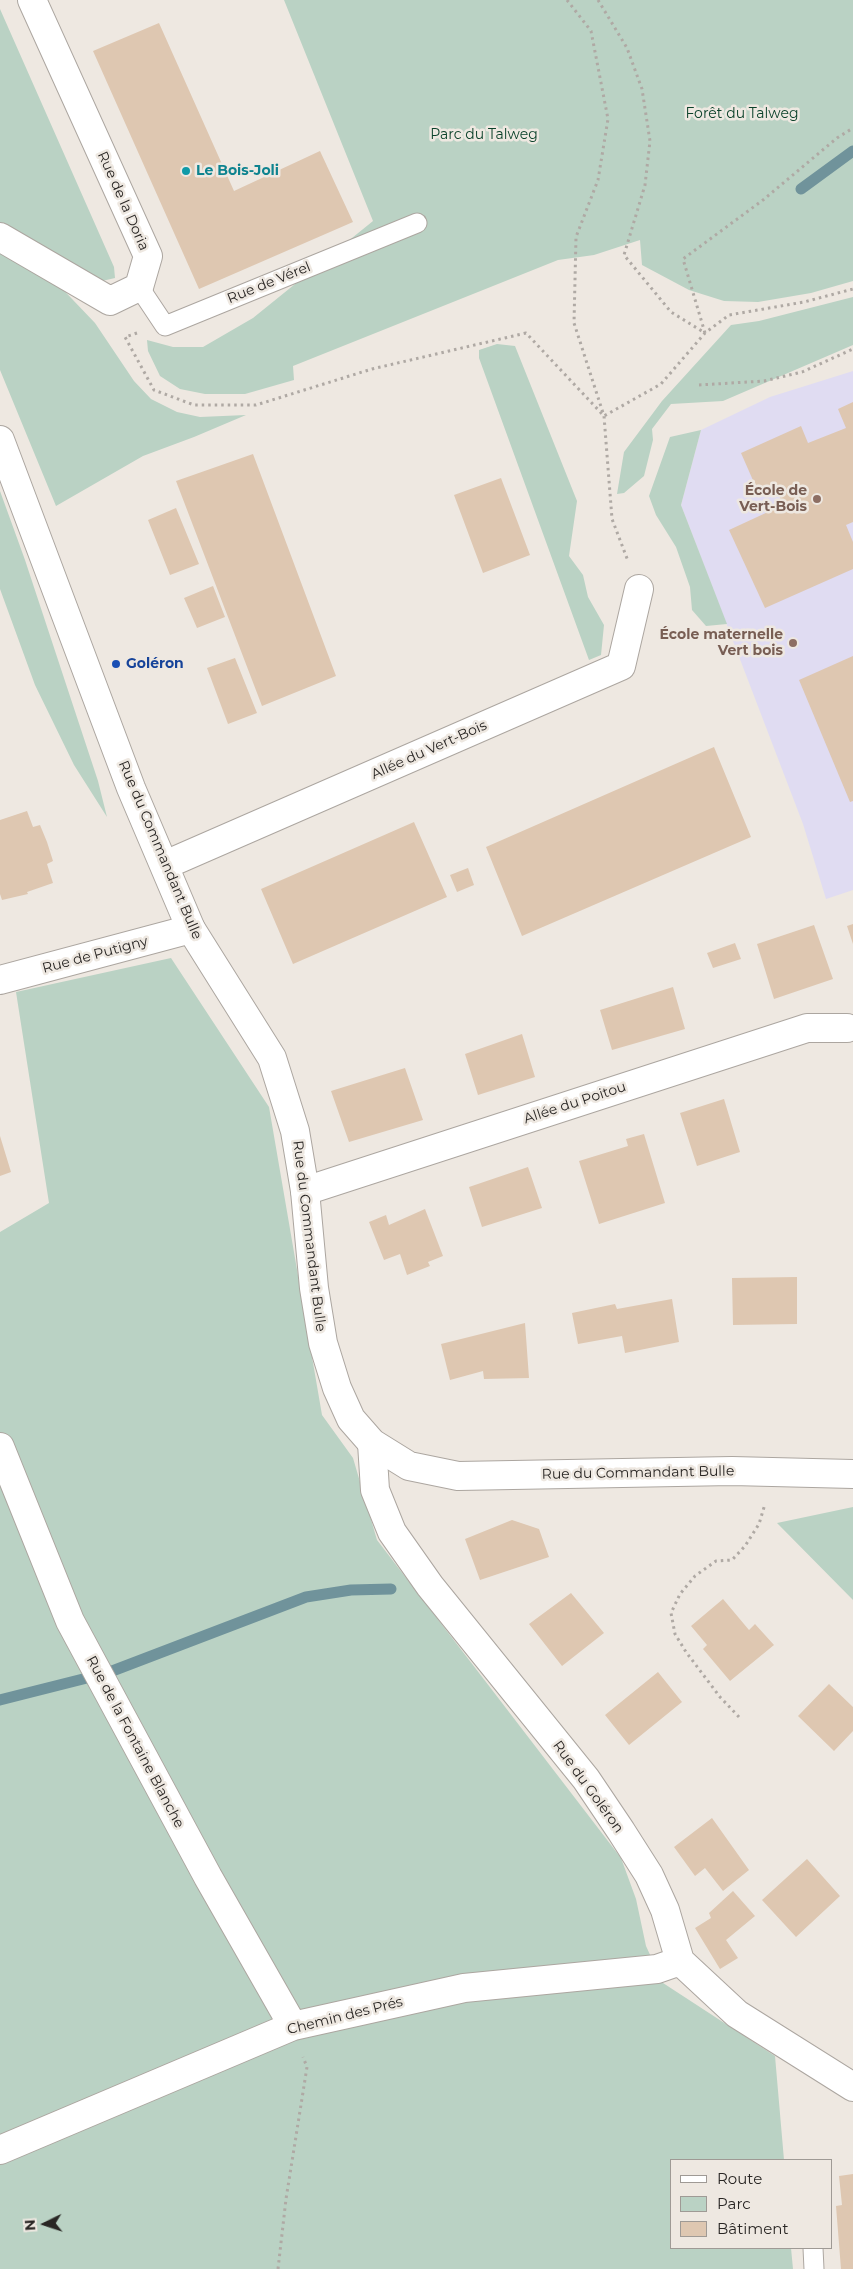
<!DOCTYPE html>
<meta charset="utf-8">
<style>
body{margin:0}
#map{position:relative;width:853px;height:2269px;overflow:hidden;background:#eee8e1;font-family:Montserrat,sans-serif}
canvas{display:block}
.legend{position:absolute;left:670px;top:2159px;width:162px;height:90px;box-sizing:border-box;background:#eee8e1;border:1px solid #9f9a95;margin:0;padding:6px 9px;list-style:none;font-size:15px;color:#292624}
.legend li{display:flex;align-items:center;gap:10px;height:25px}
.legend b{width:25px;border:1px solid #9f9a95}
.north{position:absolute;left:20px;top:2199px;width:50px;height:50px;-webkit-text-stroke:4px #eee8e1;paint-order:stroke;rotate:266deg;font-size:14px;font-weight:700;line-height:20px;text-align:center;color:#292624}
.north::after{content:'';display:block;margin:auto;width:18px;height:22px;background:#292624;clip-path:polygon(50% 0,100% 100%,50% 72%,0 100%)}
</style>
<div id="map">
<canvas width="853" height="2269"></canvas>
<ul class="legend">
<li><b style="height:6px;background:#fff"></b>Route</li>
<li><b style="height:14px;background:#bad2c4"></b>Parc</li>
<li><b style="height:14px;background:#dec7b1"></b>Bâtiment</li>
</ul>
<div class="north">N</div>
</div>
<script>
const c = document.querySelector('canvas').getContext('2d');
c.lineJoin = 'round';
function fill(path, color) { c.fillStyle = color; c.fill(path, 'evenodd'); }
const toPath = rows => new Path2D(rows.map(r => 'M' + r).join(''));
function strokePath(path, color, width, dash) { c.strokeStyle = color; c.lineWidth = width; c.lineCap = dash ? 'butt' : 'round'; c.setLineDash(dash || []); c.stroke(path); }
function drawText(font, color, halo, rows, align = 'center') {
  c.font = font + ' Montserrat,sans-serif'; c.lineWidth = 5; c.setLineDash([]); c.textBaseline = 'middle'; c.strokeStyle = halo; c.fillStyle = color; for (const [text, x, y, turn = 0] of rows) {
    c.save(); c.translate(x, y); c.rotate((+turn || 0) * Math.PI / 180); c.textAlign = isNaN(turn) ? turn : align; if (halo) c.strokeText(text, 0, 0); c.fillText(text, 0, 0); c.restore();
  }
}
fill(toPath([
 [853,371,853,890,826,899,803,824,681,505,701,430,770,397]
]), '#e0dcf2');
fill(toPath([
 [284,0,853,0,853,281,811,293,758,302,724,301,689,290,642,265,640,240,594,255,558,260,293,366,294,380,245,394,205,394,180,389,160,376,148,351,147,340,173,347,203,347,253,318,373,221],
 [0,9,114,267,115,278,102,281,0,224],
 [0,249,52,278,95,323,134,381,151,399,177,412,200,417,246,415,194,437,143,456,56,506,0,370],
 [853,297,853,345,723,401,671,404,652,429,653,440,644,476,624,493,617,494,624,452,662,401,731,325,759,321],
 [497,344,515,346,577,501,569,556,583,575,588,597,604,625,601,655,589,660,479,358,479,350],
 [701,430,681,505,727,624,706,626,692,610,690,587,676,547,656,515,649,496,670,437],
 [0,491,25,560,98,781,107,817,74,765,35,685,0,589],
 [171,958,269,1107,322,1415,353,1458,377,1540,621,1858,636,1899,646,1946,663,1983,775,2056,784,2160,672,2160,672,2248,791,2248,793,2269,0,2269,0,1232,49,1203,16,992],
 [853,1507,853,1600,777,1523]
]), '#bad2c4');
strokePath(toPath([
 [801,189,853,151],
 [107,1673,306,1597,351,1590,391,1589],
 [0,1700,87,1678]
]), '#70939b', 11);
fill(toPath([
 [159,23,234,191,320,151,353,222,199,289,93,51],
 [853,402,853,522,846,525,853,542,853,569,765,608,729,530,783,505,775,486,759,494,741,453,801,426,808,443,846,428,838,409],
 [253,454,336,676,262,706,176,481],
 [501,478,530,555,483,573,454,495],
 [176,508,199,564,170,575,148,520],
 [213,586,225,617,197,628,184,598],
 [853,656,853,801,850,802,799,680],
 [235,658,257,713,228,724,207,668],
 [714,747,751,837,522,936,486,847],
 [27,811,33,827,40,825,47,842,53,861,47,864,53,883,27,892,28,894,2,900,0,894,0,820],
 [414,822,447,897,293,964,261,889],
 [468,868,474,885,457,892,450,875],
 [853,924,853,944,847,926],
 [814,925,833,979,774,999,757,944],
 [735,943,741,959,713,968,707,953],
 [673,987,685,1029,612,1050,600,1010],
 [522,1034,535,1077,478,1095,465,1054],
 [405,1068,423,1120,349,1142,331,1091],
 [724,1099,740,1152,697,1166,680,1113],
 [644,1134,665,1203,599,1224,579,1161,628,1146,626,1139],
 [0,1136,11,1172,0,1176],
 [528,1167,542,1208,482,1227,469,1187],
 [425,1209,443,1256,428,1262,430,1266,407,1275,400,1254,384,1260,369,1222,386,1215,389,1225],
 [797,1277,797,1324,733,1325,732,1278],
 [672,1299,679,1342,625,1353,622,1336,578,1344,572,1313,615,1304,617,1309],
 [525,1323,529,1378,484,1379,483,1371,450,1380,441,1344],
 [512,1520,539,1529,549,1557,480,1580,465,1539],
 [571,1593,604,1633,562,1666,529,1624],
 [723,1599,749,1630,755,1624,774,1645,730,1681,703,1649,707,1645,691,1626],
 [658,1672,682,1702,629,1745,605,1715],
 [829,1684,853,1707,853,1731,834,1751,798,1716],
 [712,1818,749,1870,723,1891,705,1868,695,1876,674,1847],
 [807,1859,840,1896,796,1937,762,1900],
 [733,1891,755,1916,726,1940,738,1958,720,1969,695,1928,711,1918,709,1913],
 [853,2174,853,2269,841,2269,836,2206,842,2205,839,2176]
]), '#dec7b1');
const service = toPath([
 [139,287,165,326,417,223],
 [813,2248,814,2269]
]);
const minor = toPath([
 [0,237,110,301,139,287,148,256,32,0],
 [165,865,621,666,639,589],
 [0,980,191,929],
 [305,1191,807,1028,847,1028],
 [372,1443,375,1490,392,1532,430,1586,586,1779,621,1831,649,1875,665,1910,680,1961,737,2014,853,2087],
 [0,1447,70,1621,208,1877,293,2026],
 [0,2150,293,2026,464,1988,657,1969,680,1961]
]);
const tertiary = toPath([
 [0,440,131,788,191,929,272,1058,295,1131,305,1191,314,1288,323,1343,337,1388,351,1419,372,1443,409,1466,458,1476,732,1471,853,1474]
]);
strokePath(service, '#aca6a0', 21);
strokePath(minor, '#aca6a0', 30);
strokePath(tertiary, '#aca6a0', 30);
strokePath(toPath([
 [567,0,591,31,608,119,598,180,576,237,574,323,604,416,612,519,628,561],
 [598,0,627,48,642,89,650,141,645,185,624,255,671,312,705,333],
 [137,333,125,337,154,390,194,405,256,405,372,369,526,333,604,416,661,384,705,333,729,315,804,302,853,289],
 [705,333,683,259,763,200,837,138,853,128],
 [699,385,764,381,802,372,853,349],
 [739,1717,720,1697,686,1652,675,1634,671,1613,680,1594,695,1576,716,1561,732,1560,745,1546,759,1524,765,1504],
 [278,2269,286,2199,307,2067,303,2057]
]), '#afa9a4', 3, [2.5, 4]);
strokePath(service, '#fff', 19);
strokePath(minor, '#fff', 28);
strokePath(tertiary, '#fff', 28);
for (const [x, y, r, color] of [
 [186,171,5,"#0f9aa8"],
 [817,499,5,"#8d6e63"],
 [793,643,5,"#8d6e63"],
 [116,664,5,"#1a4fb4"]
]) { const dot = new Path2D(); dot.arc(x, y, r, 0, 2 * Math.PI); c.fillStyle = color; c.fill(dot); strokePath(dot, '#eee8e1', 2); }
drawText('14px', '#0b422a', '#eee8e1', [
 ["Forêt du Talweg",742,114],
 ["Parc du Talweg",484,135]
]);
drawText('bold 14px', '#0d838f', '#eee8e1', [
 ["Le Bois-Joli",196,171]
], 'left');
drawText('14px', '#292624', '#eee8e1', [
 ["Rue de la Doria",123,201,66],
 ["Rue de Vérel",269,283,-22],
 ["Allée du Vert-Bois",429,750,-24],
 ["Rue du Commandant Bulle",160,850,67],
 ["Rue de Putigny",95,955,-15],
 ["Allée du Poitou",575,1103,-18],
 ["Rue du Commandant Bulle",309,1236,83],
 ["Rue du Commandant Bulle",638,1473,-1],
 ["Rue de la Fontaine Blanche",135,1742,62],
 ["Rue du Goléron",588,1787,54],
 ["Chemin des Prés",345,2016,-14]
]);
drawText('bold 14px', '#785e54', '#eee8e1', [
 ["École de",807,491],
 ["Vert-Bois",807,507],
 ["École maternelle",783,635],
 ["Vert bois",783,651]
], 'right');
drawText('bold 14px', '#164399', '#eee8e1', [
 ["Goléron",126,664]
], 'left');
</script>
